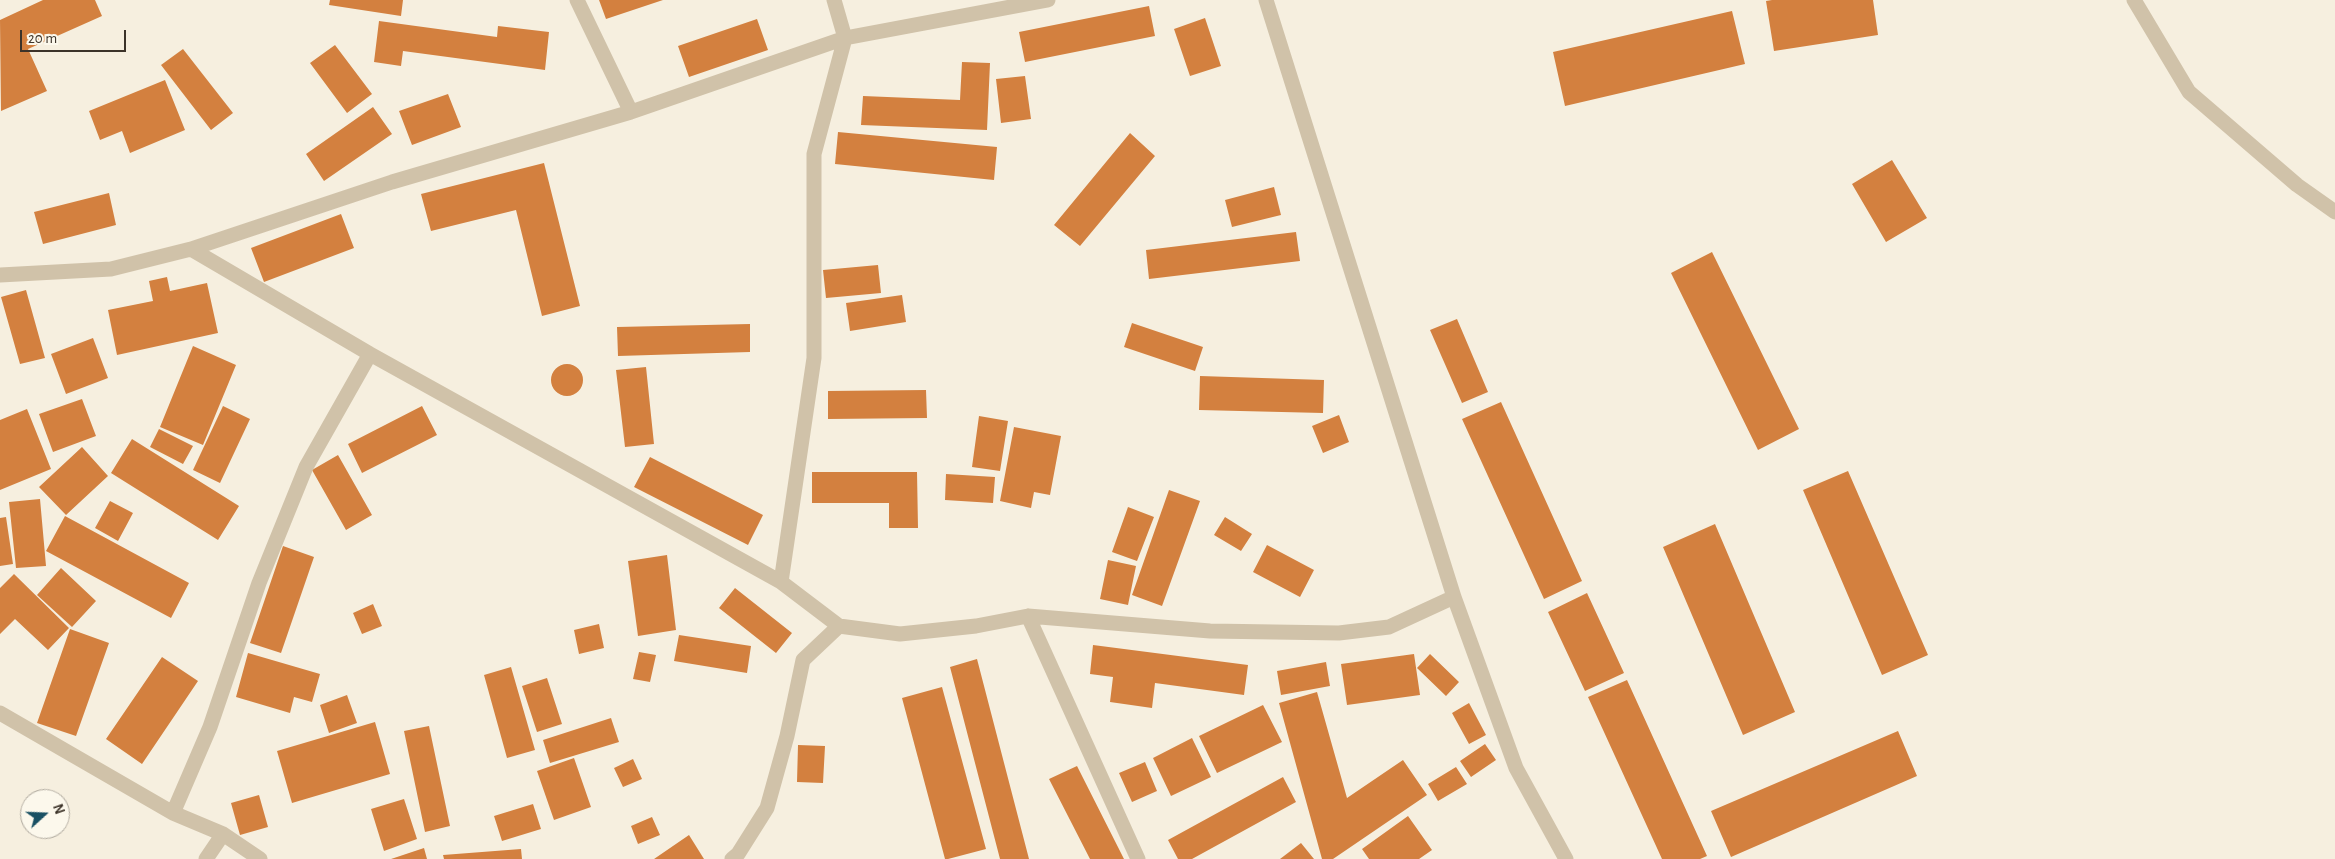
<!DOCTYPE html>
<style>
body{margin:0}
#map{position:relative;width:2335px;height:859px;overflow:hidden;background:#f6efdf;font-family:"Alegreya Sans",sans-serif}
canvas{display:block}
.north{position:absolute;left:20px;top:789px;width:50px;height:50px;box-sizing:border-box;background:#fcf8ec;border:1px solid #afa99e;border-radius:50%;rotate:70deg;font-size:14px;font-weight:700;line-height:20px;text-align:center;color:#3c3329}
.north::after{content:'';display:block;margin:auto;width:18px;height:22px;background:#195063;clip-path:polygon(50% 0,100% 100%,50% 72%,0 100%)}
.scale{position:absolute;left:20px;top:30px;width:106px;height:22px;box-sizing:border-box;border:2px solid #3c3329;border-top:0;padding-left:6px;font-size:15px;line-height:18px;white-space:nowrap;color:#3c3329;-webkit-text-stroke:4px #fcf8ec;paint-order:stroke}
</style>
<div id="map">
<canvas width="2335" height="859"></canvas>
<div class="north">N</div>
<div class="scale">20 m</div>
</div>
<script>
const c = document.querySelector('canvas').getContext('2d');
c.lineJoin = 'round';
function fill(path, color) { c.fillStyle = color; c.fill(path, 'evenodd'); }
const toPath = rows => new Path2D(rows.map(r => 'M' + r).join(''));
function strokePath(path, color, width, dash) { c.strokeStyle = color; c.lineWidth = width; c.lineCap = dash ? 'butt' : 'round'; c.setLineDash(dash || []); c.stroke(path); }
fill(toPath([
 [43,0,95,0,102,16,28,49,47,91,1,111,0,20],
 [330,0,403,0,401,16,329,5],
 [599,0,663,0,606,19],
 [1772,0,1873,0,1878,35,1774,51,1766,1],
 [1149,6,1155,36,1025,62,1019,32],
 [1732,11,1745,64,1565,106,1553,52],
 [1205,18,1221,66,1190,76,1174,29],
 [757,19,768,50,689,77,678,46],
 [379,21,497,37,498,26,549,32,545,70,403,51,401,66,374,62],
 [335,45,372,94,347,113,310,63],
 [183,49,233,113,211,130,161,65],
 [962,62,990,63,987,130,861,125,863,96,960,100],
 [1025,76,1031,119,1001,123,996,79],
 [165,80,185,130,130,153,122,131,100,140,89,111],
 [448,94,461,127,412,145,399,111],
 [373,107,392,134,324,181,306,154],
 [838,132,997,147,994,180,835,164],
 [1130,133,1155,156,1080,246,1054,225],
 [1892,160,1927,218,1886,242,1852,184],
 [544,163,580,306,542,316,516,210,431,231,421,194],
 [1274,187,1281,215,1232,227,1225,200],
 [109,193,116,225,43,244,34,212],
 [341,214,354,248,264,282,251,248],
 [1296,232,1300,261,1149,279,1146,250],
 [1712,252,1799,429,1758,450,1671,273],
 [878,265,881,293,826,298,823,270],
 [167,277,170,291,207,283,218,333,117,355,108,310,153,301,149,281],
 [26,290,45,358,20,364,1,297],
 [902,295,906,322,850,331,846,303],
 [1457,319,1488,392,1462,403,1430,330],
 [1132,323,1203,347,1195,371,1124,347],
 [750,324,750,352,618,356,617,327],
 [93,338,108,378,66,394,51,354],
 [193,346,236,365,203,445,160,427],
 '551 380a16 16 0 1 1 32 0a16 16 0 1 1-32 0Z',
 [646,367,654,444,625,447,616,370],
 [1200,376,1324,380,1323,413,1199,410],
 [926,390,927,418,828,419,828,391],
 [82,399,96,436,53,452,39,414],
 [1501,402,1582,581,1544,599,1462,419],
 [223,406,250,419,220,483,193,470],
 [422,406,437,435,362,473,348,444],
 [27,409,51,469,0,490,0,420],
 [1339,415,1349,442,1323,453,1312,426],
 [979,416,1008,421,1000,471,972,467],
 [1014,427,1061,436,1050,495,1034,492,1031,508,1000,501],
 [159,429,193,446,183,464,150,447],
 [132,439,239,506,218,540,111,473],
 [82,447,108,476,66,515,39,487],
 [338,455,372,515,346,530,312,470],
 [650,457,763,515,748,545,634,487],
 [1848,471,1928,655,1882,675,1803,490],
 [812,472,917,472,918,528,889,528,889,503,812,503],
 [946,474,995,477,993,503,945,500],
 [1169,490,1200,501,1162,606,1132,595],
 [40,499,46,566,16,568,9,502],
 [110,501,133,513,118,541,95,528],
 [1128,507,1154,517,1137,561,1112,552],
 [65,516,189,583,171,618,46,551],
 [6,517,13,564,0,566,0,518],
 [1225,517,1252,534,1241,551,1214,535],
 [1715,524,1795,712,1743,735,1663,547],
 [1267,545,1314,570,1300,597,1253,572],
 [283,546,314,557,281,653,250,643],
 [667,555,676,630,638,636,628,561],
 [1108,560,1136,566,1128,605,1100,599],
 [61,568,96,601,72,627,37,595],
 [14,574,69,628,48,650,15,619,0,634,0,588],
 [735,588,792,633,776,653,719,608],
 [1587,593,1624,673,1585,691,1548,612],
 [373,604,382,626,362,634,353,613],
 [599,624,604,648,579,654,574,630],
 [70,629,109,643,76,736,37,723],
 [679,635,751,646,747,673,674,661],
 [1093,645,1248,665,1244,695,1155,683,1152,708,1110,702,1113,677,1090,674],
 [639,652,656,655,650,682,633,679],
 [248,653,320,674,312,702,294,697,290,713,236,697],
 [1414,654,1420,695,1347,705,1341,664],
 [1430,654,1459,682,1446,696,1417,668],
 [162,657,198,681,142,764,106,739],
 [977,659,1029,859,1000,859,950,667],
 [1326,662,1330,686,1281,695,1277,671],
 [511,667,535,750,507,758,484,675],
 [547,678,562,724,537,732,522,686],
 [1627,680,1707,856,1700,859,1662,859,1588,697],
 [942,687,986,849,948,859,945,859,902,698],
 [1317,692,1347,798,1403,760,1427,795,1333,859,1322,859,1279,703],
 [347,695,357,723,329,733,320,705],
 [1469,703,1486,735,1469,744,1452,713],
 [1263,705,1282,742,1217,773,1199,736],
 [611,718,619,742,550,763,543,740],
 [375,722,390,774,292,803,277,751],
 [429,726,450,826,425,832,404,731],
 [1898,731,1917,776,1731,857,1711,811],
 [1192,738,1211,777,1171,796,1153,758],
 [1485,744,1496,760,1471,777,1460,761],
 [798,745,825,746,823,783,797,782],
 [574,758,591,807,554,820,537,771],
 [633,759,642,779,623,787,614,768],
 [1145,762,1157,791,1132,802,1119,773],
 [1077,766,1124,859,1090,859,1049,779],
 [1456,767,1467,784,1438,801,1428,784],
 [1283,777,1296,802,1192,859,1178,859,1168,840],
 [259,795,268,827,240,835,231,803],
 [404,799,417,839,384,851,371,809],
 [533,804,541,829,502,841,494,816],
 [1408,816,1432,850,1419,859,1369,859,1362,849],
 [652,817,660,835,638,844,631,826],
 [689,835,704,859,654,859],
 [1301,843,1314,859,1280,859],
 [424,848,427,859,391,859],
 [521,849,522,859,444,859,443,855]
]), '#d3803f');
strokePath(toPath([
 [577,0,631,112],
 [1266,0,1454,597,1516,768,1566,859],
 [2134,0,2189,92,2297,185,2335,212],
 [191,249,370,354,781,582,839,626,900,634,976,626,1028,616,1210,631,1339,633,1389,627,1454,597],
 [0,275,111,269,191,249,392,182,631,112,845,38,1048,0],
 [781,582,814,358,814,154,845,38,834,0],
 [1028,616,1138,859],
 [0,713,173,813,223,834,260,859],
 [173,813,210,727,259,583,306,467,370,354],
 [206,859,223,834],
 [732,859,738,854,767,808,787,736,803,660,839,626]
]), '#d0c2a9', 15);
</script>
